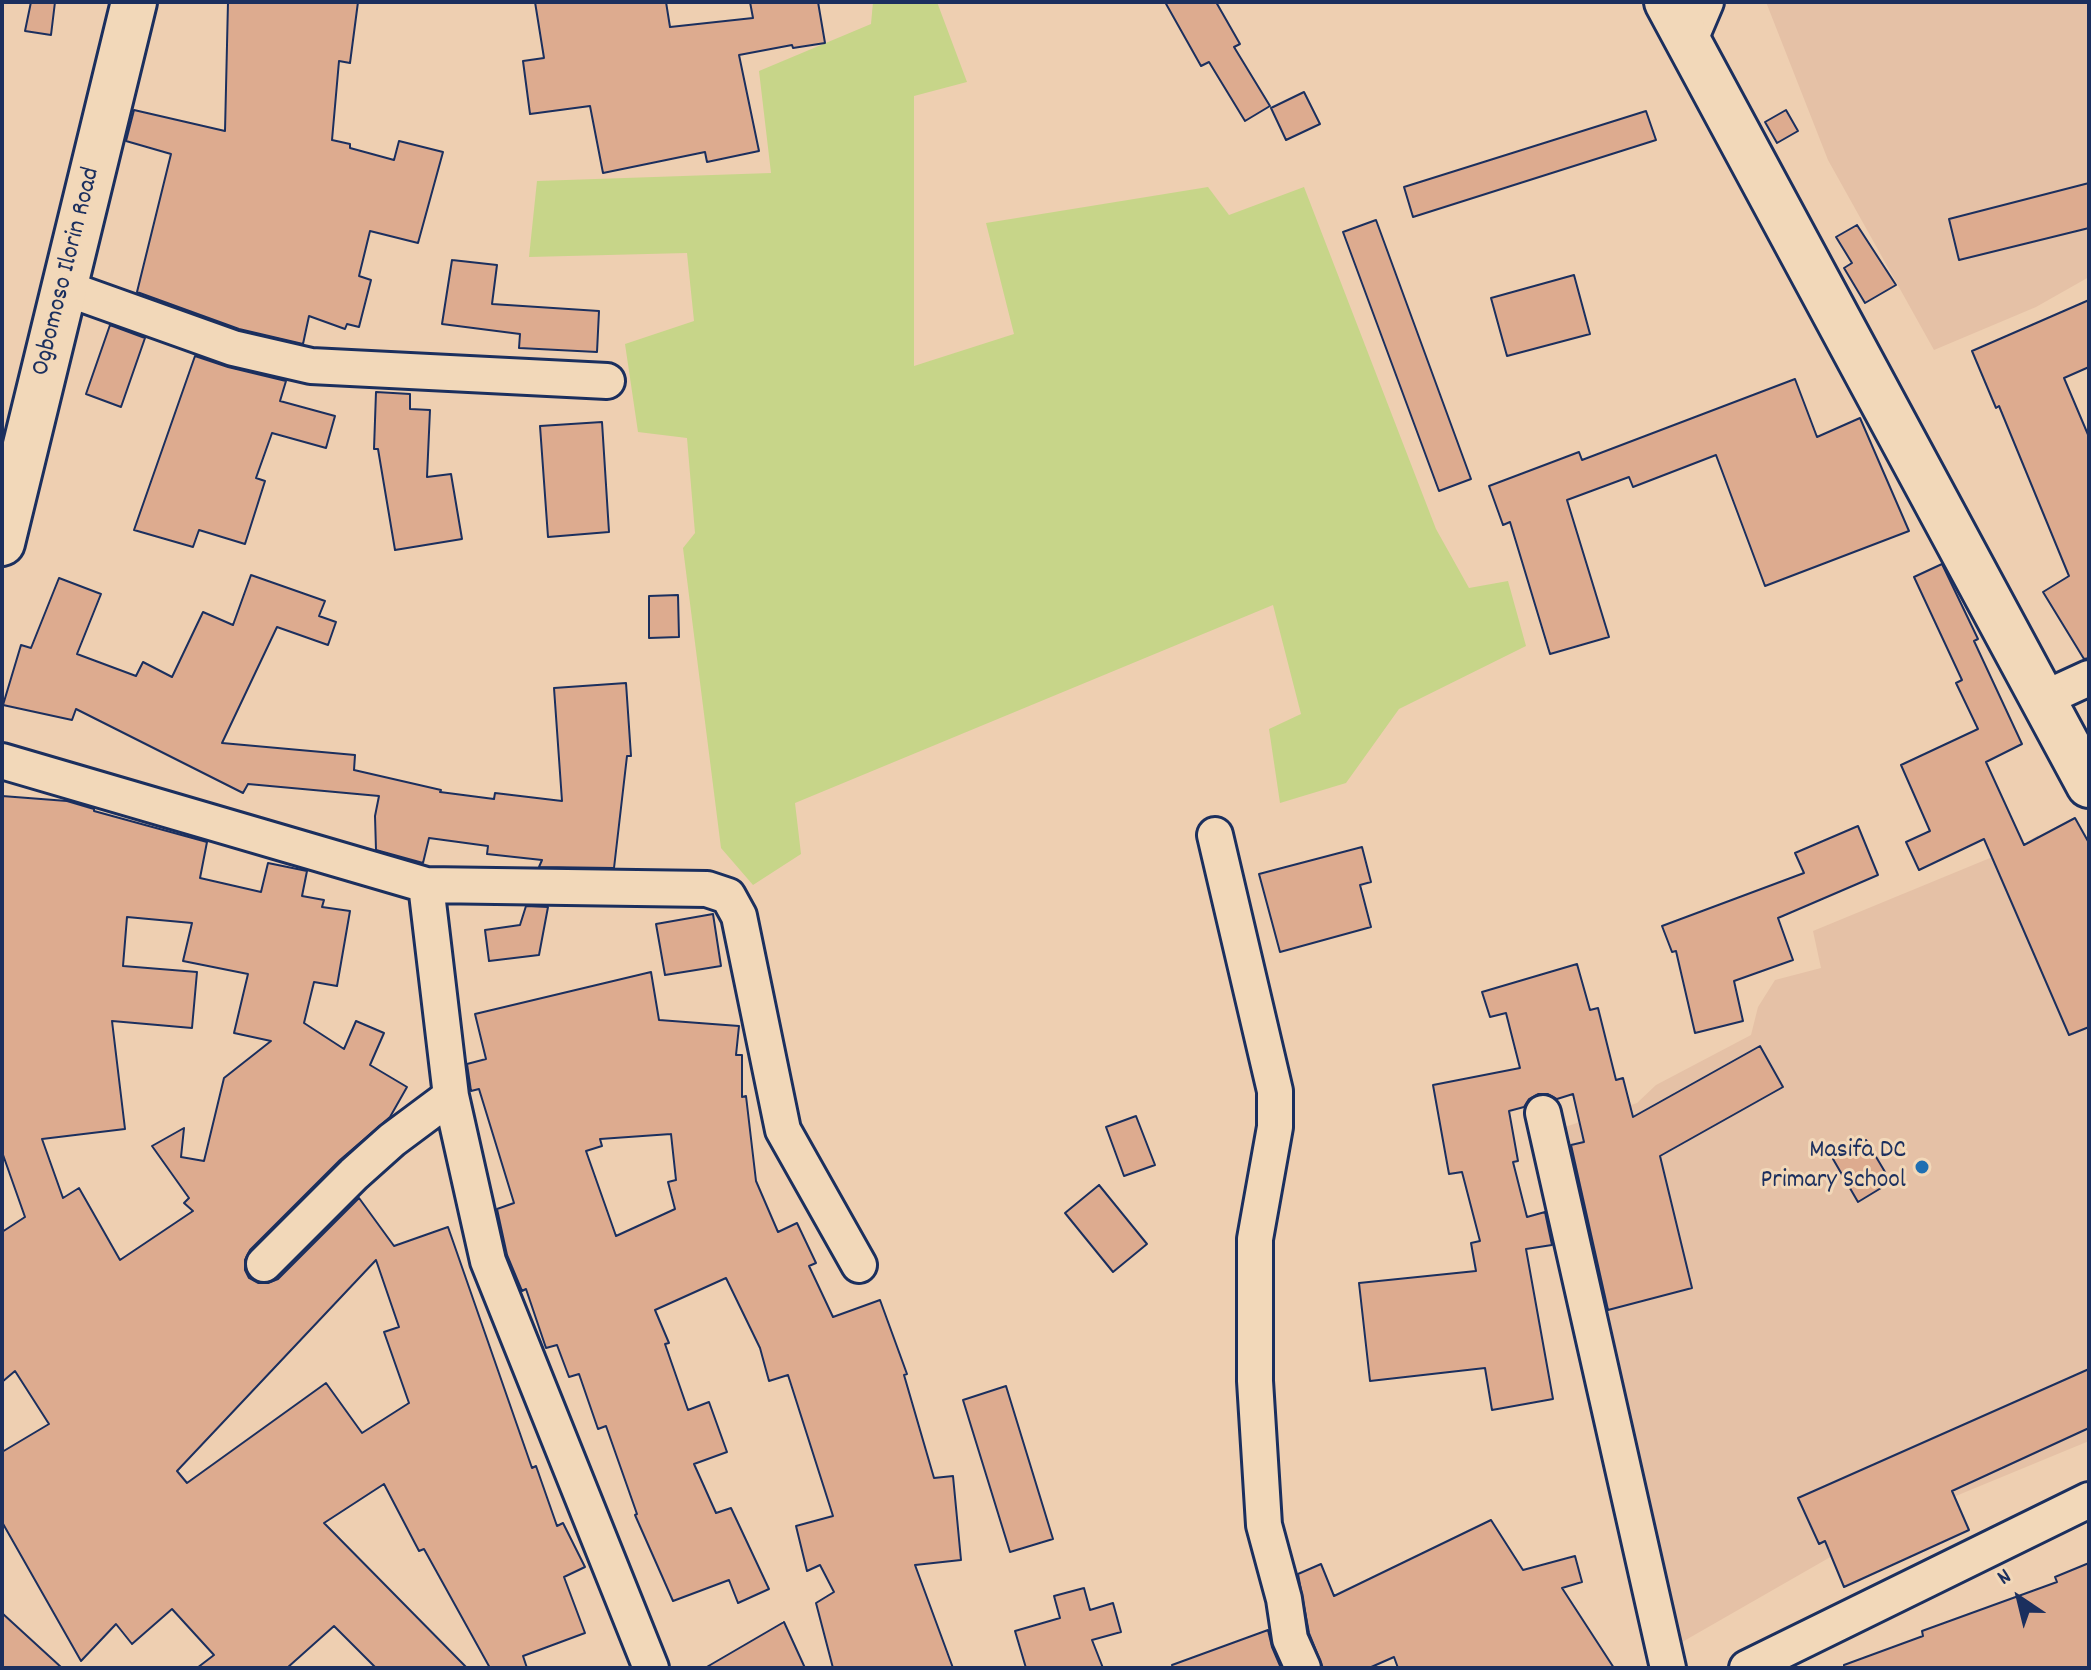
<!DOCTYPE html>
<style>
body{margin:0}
#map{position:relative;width:2091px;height:1670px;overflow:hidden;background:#eecfb1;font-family:Dekko,sans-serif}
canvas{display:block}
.frame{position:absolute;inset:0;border:4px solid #1b2f5e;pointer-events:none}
.north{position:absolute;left:1979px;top:1558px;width:80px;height:80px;-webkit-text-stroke:6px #f2d8b9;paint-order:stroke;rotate:325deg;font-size:22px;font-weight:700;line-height:32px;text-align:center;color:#1b2f5e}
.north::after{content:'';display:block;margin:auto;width:28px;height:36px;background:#1b2f5e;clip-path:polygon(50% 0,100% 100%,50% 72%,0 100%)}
</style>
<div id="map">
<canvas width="2091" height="1670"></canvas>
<div class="frame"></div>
<div class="north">N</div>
</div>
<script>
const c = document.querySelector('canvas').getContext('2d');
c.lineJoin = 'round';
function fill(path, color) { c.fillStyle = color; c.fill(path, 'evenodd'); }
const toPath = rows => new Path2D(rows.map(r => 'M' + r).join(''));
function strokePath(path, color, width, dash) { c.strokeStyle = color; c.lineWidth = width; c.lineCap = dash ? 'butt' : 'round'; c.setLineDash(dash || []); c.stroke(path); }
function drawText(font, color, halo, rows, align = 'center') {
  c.font = font + ' Dekko,sans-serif'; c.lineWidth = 6; c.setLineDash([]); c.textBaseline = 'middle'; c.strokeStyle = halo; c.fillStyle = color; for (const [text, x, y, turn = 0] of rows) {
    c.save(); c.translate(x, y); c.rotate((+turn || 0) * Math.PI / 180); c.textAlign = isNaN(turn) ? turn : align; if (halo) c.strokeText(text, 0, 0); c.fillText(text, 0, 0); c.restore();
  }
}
fill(toPath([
 [1766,2,2089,2,2089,277,2036,307,1934,350,1828,160],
 [2038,835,2089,924,2089,1441,1888,1524,1649,1661,1535,1137,1637,1103,1656,1085,1751,1035,1758,1007,1775,980,1821,968,1813,931,2024,844]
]), '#e5c1a6');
fill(toPath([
 [873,2,937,2,967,82,914,96,914,366,1014,334,986,223,1208,187,1229,215,1304,187,1436,529,1469,588,1508,581,1526,646,1399,709,1346,783,1280,803,1269,729,1301,714,1273,605,795,803,801,854,753,885,721,848,683,548,695,533,687,438,638,432,625,344,694,321,687,253,529,257,537,181,771,173,759,71,871,24]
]), '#c7d589');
const building = toPath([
 [31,2,55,2,51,35,25,31,31,2],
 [228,2,358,2,350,63,339,61,332,140,350,144,350,148,394,160,399,141,443,152,418,243,370,231,359,276,371,280,359,327,347,324,345,329,309,316,303,344,239,329,137,292,171,154,126,141,134,110,225,131,228,2],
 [535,2,666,2,670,27,753,18,750,2,818,2,825,43,793,48,792,45,739,55,759,151,707,162,705,152,603,173,590,106,530,114,523,61,544,58,535,2],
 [1165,2,1216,2,1240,44,1234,47,1270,106,1245,121,1209,62,1201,66,1165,2],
 [1304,92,1320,124,1286,140,1271,108,1304,92],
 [1786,110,1798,131,1777,143,1765,122,1786,110],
 [1646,111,1656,140,1413,217,1404,187,1646,111],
 [2089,183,2089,228,1959,260,1949,219,2089,183],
 [1376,220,1471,479,1439,491,1343,232,1376,220],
 [1857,225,1896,285,1865,303,1844,268,1852,263,1836,237,1857,225],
 [452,260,497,265,492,304,599,311,597,352,519,348,520,334,442,324,452,260],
 [1574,275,1590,334,1507,356,1491,298,1574,275],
 [2089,300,2089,367,2064,378,2089,437,2089,658,2084,659,2043,592,2069,576,1999,406,1996,408,1972,351,2089,300],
 [110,325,145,338,121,407,86,394,110,325],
 [195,356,228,367,286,381,280,401,335,416,326,448,272,433,256,478,265,481,245,544,199,530,193,547,134,530,195,356],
 [1795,379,1817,437,1860,418,1909,531,1765,586,1716,455,1633,487,1629,477,1567,500,1609,637,1550,654,1510,522,1503,525,1489,486,1579,452,1582,460,1795,379],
 [376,392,410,394,410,409,430,410,427,477,451,474,462,539,395,550,378,449,374,449,376,392],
 [602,422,609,532,548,537,540,426,602,422],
 [1942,564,1978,639,1974,641,2022,744,1986,762,2024,845,2075,818,2089,843,2089,1027,2069,1035,1984,839,1919,870,1906,842,1930,831,1901,765,1978,729,1956,683,1962,680,1914,577,1942,564],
 [251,575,325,601,319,616,336,622,328,645,277,627,222,743,355,755,354,770,441,790,440,792,494,799,495,793,562,801,554,688,626,683,631,756,627,756,614,868,539,867,542,860,487,854,488,846,429,838,423,863,376,850,375,816,379,796,248,784,243,793,76,709,72,720,3,705,21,645,31,648,59,578,101,594,77,654,136,676,143,662,172,677,203,612,233,625,251,575],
 [678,595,679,637,649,638,649,596,678,595],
 [2,796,67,801,94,809,94,811,207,842,200,878,261,892,268,863,307,871,302,896,324,900,322,907,350,911,337,986,314,982,304,1023,344,1049,356,1021,384,1033,370,1065,407,1087,390,1117,340,1160,250,1250,245,1260,245,1270,249,1278,258,1283,268,1283,278,1279,359,1198,394,1246,448,1227,532,1468,536,1466,557,1526,563,1523,585,1567,564,1577,585,1633,523,1656,527,1668,490,1668,424,1549,419,1551,384,1484,324,1523,467,1668,376,1668,334,1626,287,1668,197,1668,214,1655,172,1609,132,1644,116,1624,81,1661,2,1522,2,1452,49,1424,15,1371,2,1382,2,1232,25,1217,2,1152,2,796],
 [127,917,192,923,183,961,248,974,234,1033,271,1041,224,1078,204,1161,181,1157,184,1128,152,1146,189,1198,184,1203,193,1211,120,1260,79,1188,63,1198,42,1139,125,1129,112,1021,192,1028,197,972,123,966,127,917],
 [376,1260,399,1327,384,1332,409,1403,362,1433,326,1383,187,1483,177,1471,376,1260],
 [1858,826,1878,875,1778,918,1793,960,1734,981,1743,1021,1695,1033,1676,951,1672,952,1662,926,1804,873,1795,853,1858,826],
 [1362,847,1371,882,1360,885,1371,927,1280,952,1259,874,1362,847],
 [526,906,548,907,539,955,489,961,485,930,520,925,526,906],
 [713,914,721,966,665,975,656,924,713,914],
 [1577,964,1590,1010,1598,1008,1616,1080,1623,1078,1633,1117,1760,1046,1783,1087,1660,1156,1692,1288,1608,1310,1571,1145,1584,1142,1573,1094,1557,1099,1548,1094,1538,1094,1529,1099,1524,1107,1509,1111,1518,1161,1513,1162,1527,1217,1545,1212,1552,1245,1526,1249,1553,1399,1492,1410,1485,1368,1370,1381,1359,1283,1476,1271,1471,1243,1480,1241,1462,1172,1449,1174,1433,1085,1520,1068,1506,1013,1490,1017,1482,992,1577,964],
 [651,972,659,1020,739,1026,736,1055,742,1055,742,1097,746,1096,756,1181,778,1232,797,1223,816,1263,809,1266,833,1317,880,1300,907,1374,904,1375,934,1478,953,1476,961,1560,915,1565,953,1668,833,1668,816,1603,834,1592,820,1565,807,1571,796,1526,833,1516,788,1375,769,1381,760,1348,726,1278,655,1310,669,1343,665,1344,688,1410,709,1402,727,1452,694,1464,716,1513,731,1508,769,1589,738,1603,729,1580,673,1601,635,1515,637,1514,606,1426,598,1429,579,1374,569,1377,557,1345,546,1348,526,1289,522,1291,507,1255,497,1209,514,1203,479,1089,471,1091,467,1064,486,1059,475,1014,651,972],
 [671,1134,676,1180,668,1182,675,1209,616,1236,586,1151,602,1146,600,1139,671,1134],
 [1136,1116,1155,1165,1124,1176,1106,1127,1136,1116],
 [1866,1140,1891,1182,1858,1202,1833,1159,1866,1140],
 [1099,1185,1147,1244,1113,1272,1065,1213,1099,1185],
 [2089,1369,2089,1428,1952,1491,1969,1530,1844,1587,1825,1541,1819,1544,1798,1498,2089,1369],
 [1006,1386,1053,1539,1010,1552,963,1400,1006,1386],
 [1491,1520,1523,1570,1575,1556,1582,1582,1562,1588,1614,1668,1398,1668,1394,1657,1369,1668,1323,1668,1309,1633,1298,1574,1321,1564,1334,1596,1491,1520],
 [2089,1563,2089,1668,1844,1668,1844,1665,1923,1636,1922,1631,2057,1582,2055,1577,2089,1563],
 [1084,1588,1090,1610,1113,1603,1121,1632,1092,1640,1103,1668,1026,1668,1015,1631,1060,1618,1054,1596,1084,1588],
 [2,1613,62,1668,2,1668,2,1613],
 [784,1622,805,1668,705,1668,784,1622],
 [1268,1630,1272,1647,1281,1668,1173,1668,1172,1665,1268,1630]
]);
fill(building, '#ddab8f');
strokePath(building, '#1b2f5e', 2);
const street = toPath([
 [1689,42,1706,2],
 [65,288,233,348,311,366,607,381],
 [2041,700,2089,678],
 [2,761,426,885,707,889,728,896,739,916,783,1130,859,1265],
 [1215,835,1275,1091,1275,1127,1255,1239,1255,1381,1264,1525,1284,1599,1290,1639,1303,1668],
 [426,885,451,1096,488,1261,651,1668],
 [1543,1113,1668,1668],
 [264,1264,354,1174,392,1140,451,1096],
 [1747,1668,2089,1500]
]);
const secondary = toPath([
 [1667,2,2089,785]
]);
const highway = toPath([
 [2,543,134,2]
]);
strokePath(street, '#1b2f5e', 40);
strokePath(secondary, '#1b2f5e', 50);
strokePath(highway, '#1b2f5e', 50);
strokePath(street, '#f2d8b9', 34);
strokePath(secondary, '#f2d8b9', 44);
strokePath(highway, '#f2d8b9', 44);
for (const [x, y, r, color] of [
 [1922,1167,8,"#1f6fb2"]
]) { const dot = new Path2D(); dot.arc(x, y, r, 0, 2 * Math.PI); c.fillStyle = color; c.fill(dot); strokePath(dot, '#f2d8b9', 3); }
drawText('26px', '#1b2f5e', '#f2d8b9', [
 ["Ogbomoso Ilorin Road",68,272,-76]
]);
drawText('26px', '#1b2f5e', '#f2d8b9', [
 ["Masifa DC",1906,1152],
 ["Primary School",1906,1182]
], 'right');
</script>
